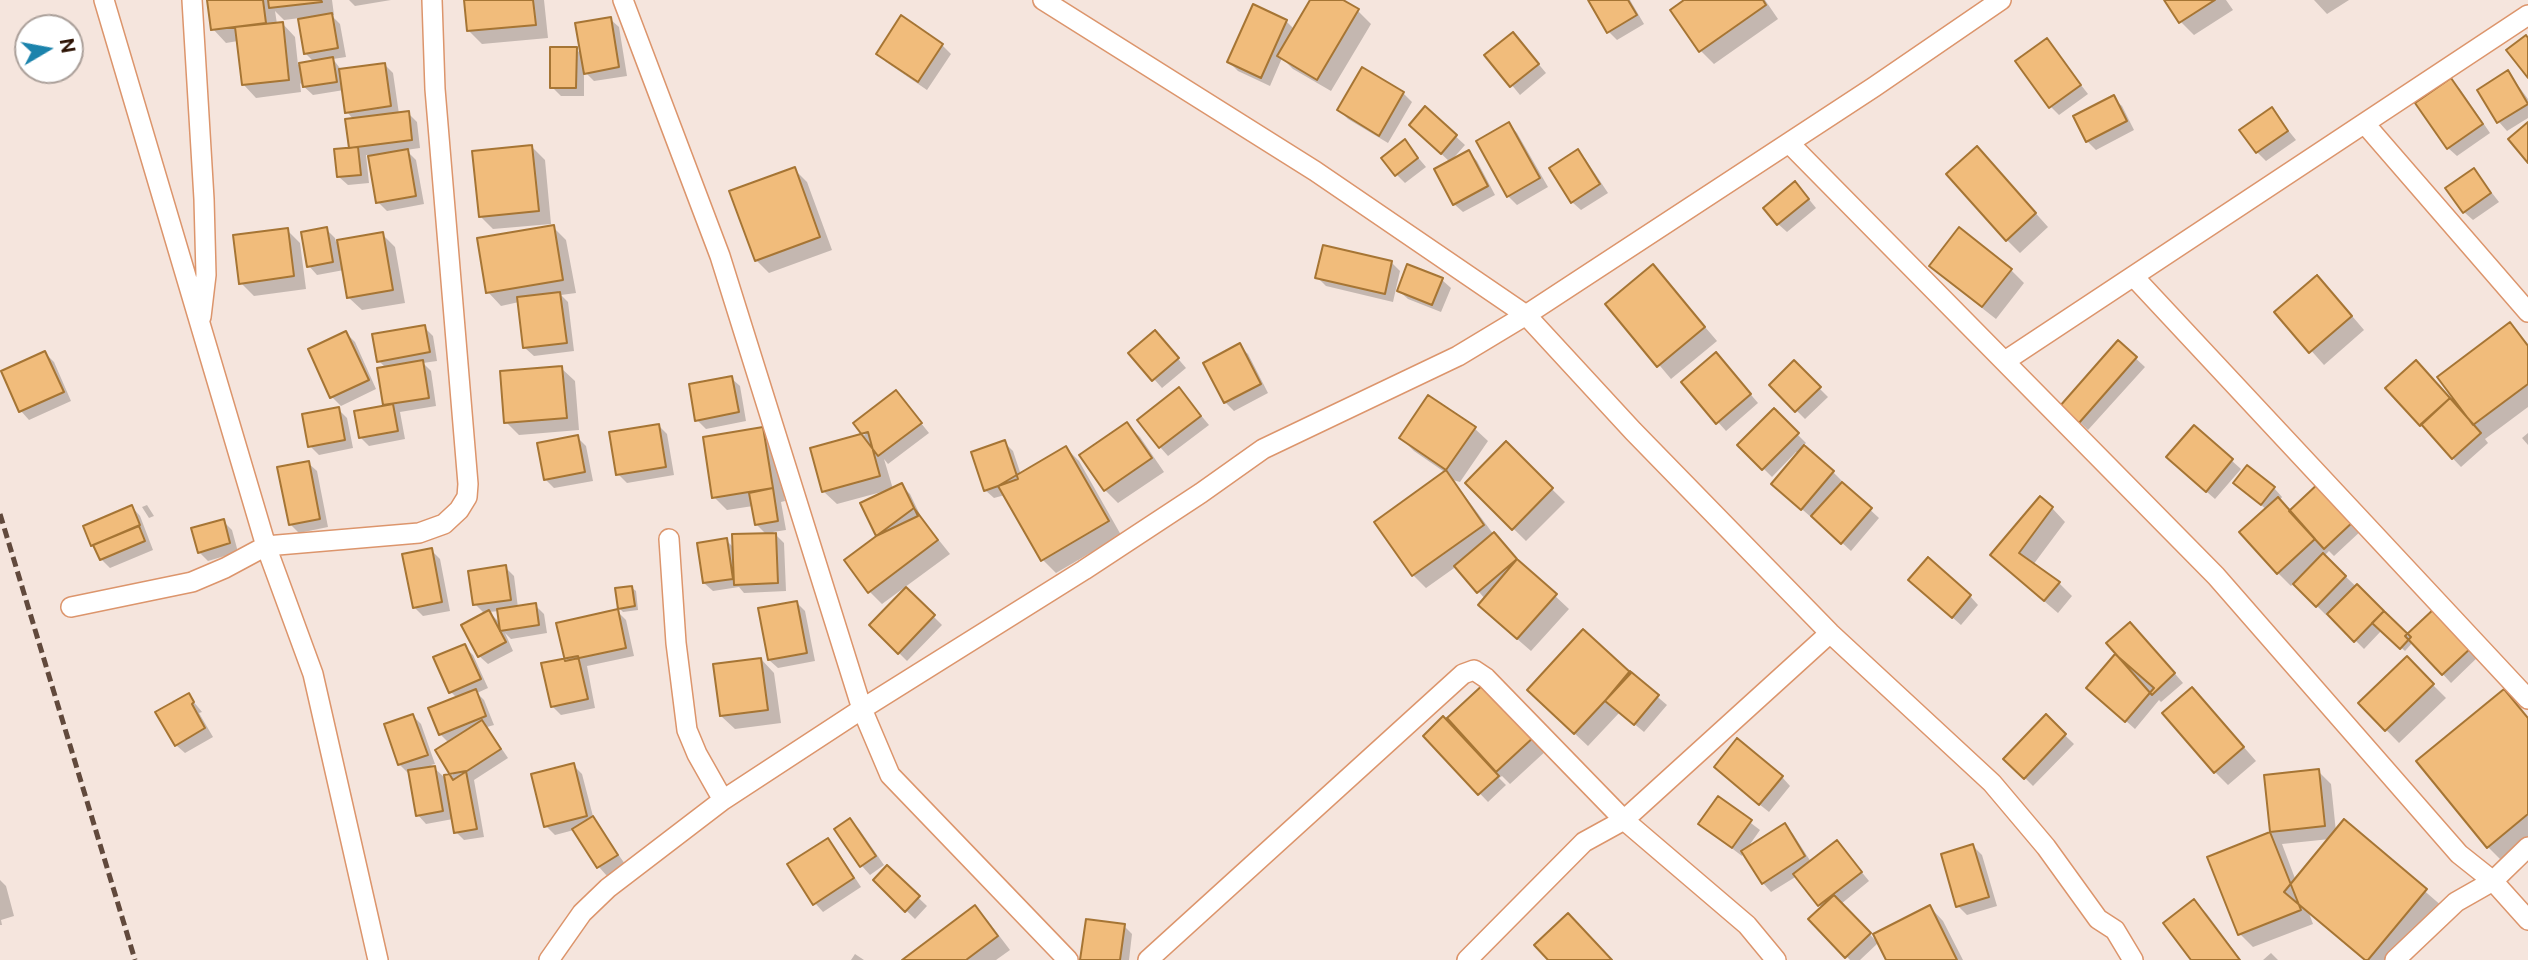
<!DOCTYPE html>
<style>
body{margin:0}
#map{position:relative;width:2528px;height:960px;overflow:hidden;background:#f5e5dd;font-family:"Public Sans",sans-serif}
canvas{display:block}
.north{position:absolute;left:14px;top:14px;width:70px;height:70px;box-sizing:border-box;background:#fff;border:2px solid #aba09a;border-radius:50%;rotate:80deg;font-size:19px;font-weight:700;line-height:28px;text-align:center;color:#2c1203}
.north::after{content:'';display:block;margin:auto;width:24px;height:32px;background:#1b83ac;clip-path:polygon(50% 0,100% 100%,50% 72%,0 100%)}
</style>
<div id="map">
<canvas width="2528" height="960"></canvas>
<div class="north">N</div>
</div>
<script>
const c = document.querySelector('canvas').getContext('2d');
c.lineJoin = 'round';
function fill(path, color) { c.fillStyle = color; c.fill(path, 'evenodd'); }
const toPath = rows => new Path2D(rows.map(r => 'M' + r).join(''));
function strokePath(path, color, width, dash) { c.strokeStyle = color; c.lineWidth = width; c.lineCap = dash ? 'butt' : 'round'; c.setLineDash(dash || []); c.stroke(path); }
fill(toPath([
 [209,0,332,0,334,15,331,15,340,24,346,57,333,59,342,71,385,65,393,73,399,114,408,113,417,122,420,148,406,150,416,160,424,204,387,211,378,202,370,155,366,155,369,183,348,185,339,177,350,149,354,120,347,112,344,90,313,95,300,83,301,92,256,98,243,84,238,41,226,43,213,29],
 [275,11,284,20,300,18,306,54,314,62,298,65,295,37,282,23,277,24],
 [349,0,391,0,355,6],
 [466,0,544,0,548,38,482,44,469,31],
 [1312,0,1340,0,1358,11,1371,24,1331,91,1293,69,1282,58,1270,86,1238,71,1229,62,1286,21,1295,30],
 [1590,0,1630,0,1644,24,1617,40,1609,32],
 [1687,0,1765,0,1778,19,1714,64,1701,51],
 [2166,0,2226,0,2233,10,2194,35,2181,22],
 [2314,0,2349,0,2327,14],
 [901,18,942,45,951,54,927,90,886,62,878,53],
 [610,19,619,27,627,76,594,81,584,71,584,96,561,96,552,87,576,49,583,56],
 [2046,40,2088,94,2059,115,2051,107],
 [1521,43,1546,73,1520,95,1487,55],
 [1363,69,1403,93,1412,102,1388,143,1348,119,1339,110],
 [2508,72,2528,99,2528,118,2507,131,2499,122,2479,91],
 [2451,80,2460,89,2490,133,2457,156,2448,148],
 [2113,98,2122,106,2134,130,2096,150,2087,141],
 [1426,109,1465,145,1450,162,1420,134],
 [2271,109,2296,140,2266,161,2257,152],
 [1509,124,1517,133,1548,187,1517,205,1508,196],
 [1405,142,1426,167,1405,183,1397,175],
 [532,147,545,160,551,224,493,229,480,216],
 [1578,151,1586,160,1608,193,1581,210,1572,202],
 [1469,152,1477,161,1495,195,1463,212,1454,204],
 [1990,162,2048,227,2020,253,2007,240],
 [794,169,807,182,832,250,769,273,756,260],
 [2474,170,2499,202,2473,220,2464,212],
 [1803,192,1816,208,1787,232,1778,224],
 [553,227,566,240,576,293,561,295,568,302,574,351,534,356,525,348,519,302,501,306,488,292],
 [326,229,335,238,336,242,382,234,395,247,405,303,362,310,348,297,344,270,317,275,309,266],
 [287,230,300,243,306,289,254,296,241,283],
 [1391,262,1400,271,1393,302,1326,286,1317,277],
 [1653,266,1717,341,1671,379,1608,304],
 [1932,266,2011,270,2024,283,1996,319,1945,279],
 [1442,280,1451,288,1441,312,1408,299,1399,291],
 [2330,290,2364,330,2324,365,2277,312],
 [2509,324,2528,344,2528,407,2485,439,2488,443,2461,467,2421,425,2416,362,2469,421],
 [424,327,433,336,437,361,423,363,431,371,436,406,400,412,405,439,369,446,360,437,385,407,379,369,386,368,379,361],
 [346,333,355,342,376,389,341,406,332,397],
 [1163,341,1186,368,1162,388,1131,353],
 [2118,342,2145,367,2088,430,2071,414],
 [1239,346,1248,354,1268,393,1234,411,1225,402],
 [45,353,54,362,71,401,29,420,21,411,3,372],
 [1724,363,1758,403,1726,431,1718,422],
 [1794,363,1828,397,1805,419,1771,385],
 [561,368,575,381,579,430,519,435,506,422],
 [731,378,740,386,746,421,706,429,697,420],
 [1179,389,1209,425,1168,456,1160,447],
 [896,392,929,433,888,464,884,459,893,489,901,485,910,494,922,519,950,554,882,604,869,591,885,491,837,504,823,491],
 [338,409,347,418,353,448,319,455,310,446],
 [1774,411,1806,443,1803,446,1833,472,1842,481,1840,482,1879,518,1851,551,1812,515,1811,517,1782,492,1799,454,1796,452,1772,477,1740,445],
 [1127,424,1140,437,1164,472,1118,503,1105,490],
 [659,426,667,434,674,475,627,483,618,474],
 [2194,427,2241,469,2215,499,2177,466],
 [1474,428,1488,441,1460,482,1453,480,1494,535,1522,565,1569,609,1531,651,1493,618,1485,599,1457,566,1426,588,1413,575,1446,473,1414,451,1401,438],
 [762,429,775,442,785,501,781,502,786,530,773,532,784,543,786,591,744,593,739,587,713,591,704,583,726,540,734,548,767,535,757,525,753,506,727,510,714,497],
 [2528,433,2528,445,2522,438],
 [577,437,586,446,593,481,554,488,545,479],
 [1004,442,1013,451,1021,475,1066,448,1079,461,1121,535,1056,573,1043,560,1005,495,994,498,985,490],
 [1506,444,1565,502,1526,541,1467,483],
 [308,463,317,471,328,527,299,533,290,524],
 [2321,484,2363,529,2334,556,2329,551,2324,556,2408,636,2436,609,2480,655,2451,683,2413,642,2405,651,2382,630,2364,649,2328,613,2326,615,2294,583,2291,586,2278,573,2267,510,2244,491,2274,488,2282,497,2279,501,2290,512],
 [147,505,154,516,149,518,142,507],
 [132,507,140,516,153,550,110,568,101,559,86,527],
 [2052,508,2065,522,2033,565,2059,583,2072,596,2058,613,2005,568],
 [223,521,232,530,238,552,208,561,199,552],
 [431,550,440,559,450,611,423,616,414,607],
 [505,567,514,576,518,608,535,605,544,614,547,633,511,639,505,633,513,651,488,664,479,656,485,614,475,604],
 [499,611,501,624,489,612],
 [632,588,636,591,638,610,623,612,619,608],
 [1919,588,1970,596,1978,605,1961,625],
 [906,589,942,625,907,661,871,625],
 [797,603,805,611,815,661,778,668,769,660],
 [617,611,626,620,634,656,587,666,595,708,561,715,552,706,566,660],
 [2139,632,2183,683,2161,702,2159,700,2135,729,2089,688],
 [464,646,473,655,488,688,477,693,484,700,494,725,487,727,508,758,474,780,484,837,464,840,456,832,453,819,426,824,418,815,410,772,408,773,399,764,413,716,421,724,435,764,431,765,444,777,453,775,449,743,440,734,458,699,451,692],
 [761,659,774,673,781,723,735,729,721,716],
 [2407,659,2446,698,2399,743,2360,703],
 [1632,675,1667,705,1644,732,1620,712,1588,746,1542,703],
 [1487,683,1548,749,1510,784,1502,776,1499,778,1506,785,1488,802,1425,736,1481,758,1483,756],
 [2504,691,2528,717,2528,845,2505,864,2488,847],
 [188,695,202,712,199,713,213,737,185,753,176,745],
 [2205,703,2256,761,2228,785,2215,772],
 [2046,717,2074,744,2033,786,2006,759],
 [573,765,582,774,594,820,625,864,607,876,599,867,574,830,555,835,546,826],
 [2318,771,2331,784,2336,832,2345,822,2443,907,2400,960,2364,960,2309,913,2313,924,2253,947,2240,934,2209,858,2272,833,2266,777],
 [2330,839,2296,881,2282,844],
 [1724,776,1782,777,1790,786,1769,812],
 [1718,798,1760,830,1746,850,1785,825,1793,834,1811,862,1837,842,1869,881,1841,904,1878,943,1860,960,1850,960,1811,919,1822,908,1797,876,1771,892,1763,883,1744,852,1742,856,1700,824],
 [850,820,859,829,884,865,870,875,862,866,837,830],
 [828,840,836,849,861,887,823,912,815,903],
 [1973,846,1982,855,1997,906,1967,915,1958,906],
 [887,868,927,906,915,919,875,880],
 [0,880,6,886,14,916,1,920,2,925,0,925],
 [2194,901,2207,914,2241,960,2193,960],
 [1930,907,1943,921,1963,960,1888,960],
 [975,908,988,921,1010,950,996,960,905,960],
 [1124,926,1132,934,1129,960,1082,960],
 [2271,953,2278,960,2263,960],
 [855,954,864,960,851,960]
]), '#0003');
const building = toPath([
 [207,0,263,0,266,23,211,30,207,0],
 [268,0,321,0,322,2,269,8,268,0],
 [464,0,533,0,536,25,467,31,464,0],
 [1310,0,1343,0,1359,9,1317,80,1277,56,1310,0],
 [1588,0,1628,0,1637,15,1607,33,1588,0],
 [1684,0,1763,0,1766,5,1699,52,1670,10,1684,0],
 [2164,0,2215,0,2179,23,2164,0],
 [1253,4,1287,20,1261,78,1227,62,1253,4],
 [332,13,338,48,304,54,298,19,332,13],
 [901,15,943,44,918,82,876,54,901,15],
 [611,17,619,67,584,74,575,23,611,17],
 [283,22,289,80,242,85,235,27,283,22],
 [1513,32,1539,64,1510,87,1484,55,1513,32],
 [2526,35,2528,38,2528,78,2506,50,2526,35],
 [2047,38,2081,85,2049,108,2015,61,2047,38],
 [550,47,577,47,576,88,550,88,550,47],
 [333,57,337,82,303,87,299,63,333,57],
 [385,63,391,106,345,113,339,69,385,63],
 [1362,67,1404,92,1379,136,1337,110,1362,67],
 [2508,70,2528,104,2497,123,2477,90,2508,70],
 [2451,78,2483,124,2447,149,2415,103,2451,78],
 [2114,95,2127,121,2086,142,2073,116,2114,95],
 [1425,106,1457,135,1441,154,1409,125,1425,106],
 [2272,107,2288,131,2256,153,2239,130,2272,107],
 [409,111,412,140,349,148,345,119,409,111],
 [1509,122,1540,178,1507,197,1476,141,1509,122],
 [2528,122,2528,163,2508,139,2528,122],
 [1405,139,1418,158,1395,176,1381,158,1405,139],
 [532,145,539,211,479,217,472,151,532,145],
 [1977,146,2036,213,2006,241,1946,174,1977,146],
 [358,147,361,175,337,177,334,149,358,147],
 [408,149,416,196,376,203,368,156,408,149],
 [1578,149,1600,184,1571,203,1549,168,1578,149],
 [1469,150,1488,186,1453,205,1434,169,1469,150],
 [795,167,820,237,755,261,729,191,795,167],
 [2474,168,2491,193,2463,213,2445,188,2474,168],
 [1795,181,1809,199,1777,225,1763,208,1795,181],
 [554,225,563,280,486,293,477,238,554,225],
 [327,227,333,262,307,267,301,232,327,227],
 [1959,227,2012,269,1982,307,1929,266,1959,227],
 [288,228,294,276,239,284,233,235,288,228],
 [383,232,393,290,347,298,337,240,383,232],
 [1323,245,1392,261,1385,294,1315,278,1323,245],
 [1407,264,1443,278,1432,305,1397,291,1407,264],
 [1653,264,1705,327,1657,367,1605,304,1653,264],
 [2317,275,2352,316,2309,353,2274,312,2317,275],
 [560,292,567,343,523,348,517,297,560,292],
 [2510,322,2528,346,2528,384,2473,425,2437,377,2510,322],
 [425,325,430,352,377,362,372,334,425,325],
 [1155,330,1179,358,1152,381,1128,353,1155,330],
 [346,331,369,380,330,398,308,349,346,331],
 [2118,340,2137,357,2079,423,2060,406,2118,340],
 [1240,343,1261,384,1224,403,1203,363,1240,343],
 [45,351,64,392,19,412,1,371,45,351],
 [1716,352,1751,394,1716,424,1681,382,1716,352],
 [423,360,429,398,383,405,377,368,423,360],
 [1794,360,1821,387,1795,412,1769,385,1794,360],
 [2416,360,2450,398,2420,426,2385,388,2416,360],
 [562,366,567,418,504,423,500,371,562,366],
 [732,376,739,412,695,421,689,384,732,376],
 [1179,387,1201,416,1159,448,1137,420,1179,387],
 [896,390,922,423,878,456,853,423,896,390],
 [1428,395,1476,427,1446,470,1399,438,1428,395],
 [2450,398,2481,433,2452,459,2421,424,2450,398],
 [393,404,398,431,359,438,354,411,393,404],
 [339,407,345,440,308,447,302,414,339,407],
 [1774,408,1799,433,1762,470,1737,445,1774,408],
 [1127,422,1152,458,1104,491,1079,455,1127,422],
 [659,424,666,467,616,475,609,432,659,424],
 [2194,425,2233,459,2206,492,2166,457,2194,425],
 [763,427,773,488,712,498,703,437,763,427],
 [868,432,880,476,822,492,810,448,868,432],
 [578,435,585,472,544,480,537,443,578,435],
 [1005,440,1018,479,984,491,971,452,1005,440],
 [1506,441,1553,488,1512,530,1465,483,1506,441],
 [1804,445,1834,471,1801,510,1771,484,1804,445],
 [1066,446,1109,521,1041,561,998,486,1066,446],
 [309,461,320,519,289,525,277,467,309,461],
 [2247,465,2275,487,2261,505,2233,483,2247,465],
 [1446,470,1484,525,1412,576,1374,522,1446,470],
 [2321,481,2356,519,2324,549,2289,511,2321,481],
 [1842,482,1872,508,1841,544,1811,516,1842,482],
 [902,483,918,516,876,536,860,503,902,483],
 [773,488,778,521,755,525,749,493,773,488],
 [2040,496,2053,507,2019,553,2060,582,2044,601,1990,555,2040,496],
 [2278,497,2315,539,2277,574,2239,532,2278,497],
 [132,505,140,525,91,546,83,526,132,505],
 [914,508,938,540,868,593,844,560,914,508],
 [224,519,230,543,198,553,191,528,224,519],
 [139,526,145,541,100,560,93,545,139,526],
 [1494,532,1517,559,1477,593,1454,566,1494,532],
 [776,533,778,583,734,585,732,534,776,533],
 [727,538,733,579,703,583,697,543,727,538],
 [432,548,442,602,413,608,402,554,432,548],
 [2323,553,2346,576,2316,607,2293,584,2323,553],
 [1928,557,1971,595,1952,618,1908,580,1928,557],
 [1517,559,1557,594,1517,639,1478,605,1517,559],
 [506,565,511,600,473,605,468,571,506,565],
 [2357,584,2384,611,2354,642,2327,614,2357,584],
 [632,586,635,606,618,609,615,588,632,586],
 [906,587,935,615,898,654,869,625,906,587],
 [797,601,807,653,768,660,758,608,797,601],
 [536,603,539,625,500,631,497,609,536,603],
 [2436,607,2473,646,2442,675,2405,636,2436,607],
 [618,609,626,648,565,661,556,623,618,609],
 [489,610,506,642,478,657,461,625,489,610],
 [2384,611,2411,637,2400,649,2372,623,2384,611],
 [2130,622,2175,673,2152,695,2106,643,2130,622],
 [1583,629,1631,673,1574,734,1527,690,1583,629],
 [465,644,481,679,449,693,433,657,465,644],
 [2115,654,2154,688,2125,722,2086,688,2115,654],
 [578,656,588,699,551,707,541,663,578,656],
 [2407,656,2434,684,2385,731,2358,703,2407,656],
 [761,658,768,710,720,716,713,664,761,658],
 [1630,671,1659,695,1634,725,1605,701,1630,671],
 [1487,681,1536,735,1496,772,1447,718,1487,681],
 [2192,687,2244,747,2214,773,2162,713,2192,687],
 [476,689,486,716,439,735,428,708,476,689],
 [2504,689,2528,718,2528,814,2487,848,2416,761,2504,689],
 [189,693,194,702,192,704,205,728,175,746,155,712,189,693],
 [413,714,428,755,398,765,384,724,413,714],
 [2046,714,2066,734,2024,779,2003,759,2046,714],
 [1443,716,1499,776,1478,795,1423,736,1443,716],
 [482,720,501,749,453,780,435,750,482,720],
 [1737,738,1783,776,1759,805,1714,767,1737,738],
 [574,763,587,816,544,827,531,774,574,763],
 [435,766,443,811,416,816,408,770,435,766],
 [2319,769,2325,826,2270,832,2264,775,2319,769],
 [466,771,477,829,454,833,444,775,466,771],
 [1718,796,1752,820,1732,848,1698,824,1718,796],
 [593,816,618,855,597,868,572,829,593,816],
 [850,818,876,856,860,867,834,829,850,818],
 [2344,819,2427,889,2368,960,2365,960,2284,892,2344,819],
 [1785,823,1805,856,1762,884,1741,851,1785,823],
 [2270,832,2301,910,2238,935,2207,857,2270,832],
 [828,838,854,878,813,905,787,864,828,838],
 [1837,840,1862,872,1818,906,1793,874,1837,840],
 [1973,844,1989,897,1956,907,1941,854,1973,844],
 [887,865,920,896,905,912,873,880,887,865],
 [1834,895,1871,933,1845,958,1808,919,1834,895],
 [2194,899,2240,960,2191,960,2163,923,2194,899],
 [975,905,998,936,966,960,902,960,975,905],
 [1930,905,1957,960,1886,960,1873,934,1930,905],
 [1568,913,1612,960,1548,960,1534,945,1568,913],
 [1086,919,1125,924,1120,960,1080,960,1086,919]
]);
fill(building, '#f1bc7b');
strokePath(building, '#a67534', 2);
const street = toPath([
 [104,0,266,546,313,674,378,960],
 [192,0,204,199,206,275,201,317],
 [623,0,720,256,862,709,890,775,1068,960],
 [1043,0,1315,171,1526,315,1633,431,1830,633,1992,783,2046,847,2098,919,2115,930,2133,960],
 [2365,124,2528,312],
 [1789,143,2216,576,2459,854,2493,881,2528,920],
 [2134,277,2528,699],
 [2005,361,2528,15],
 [669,539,676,643,687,730,697,754,723,800],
 [71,607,192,582,225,568,266,546,419,533,444,524,459,510,467,497,468,484,435,89,432,0],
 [549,960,582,913,608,888,723,800,862,709,1084,570,1201,493,1263,449,1458,356,1526,315,1874,87,2001,0],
 [1148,960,1463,674,1474,670,1486,678,1624,820,1747,925,1776,960],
 [1467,960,1584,842,1624,820,1830,633],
 [2395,960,2456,902,2493,881,2528,847]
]);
strokePath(street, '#dc956c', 22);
strokePath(street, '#fff', 19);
strokePath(toPath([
 [0,514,135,960]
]), '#61493c', 5, [10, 5]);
</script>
